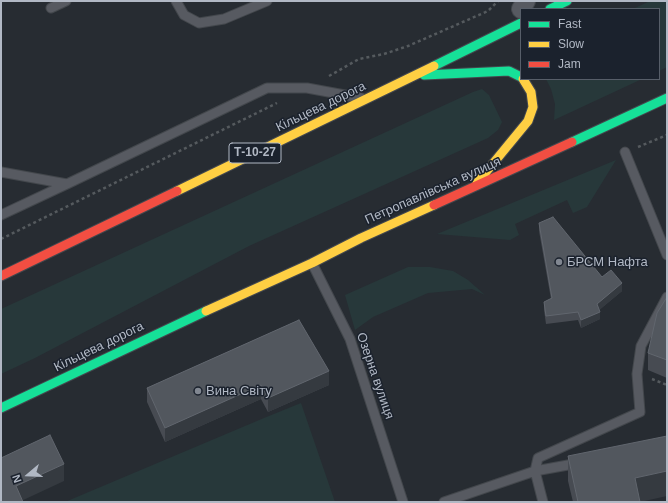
<!DOCTYPE html>
<meta charset="utf-8">
<style>
body{margin:0}
#map{position:relative;width:668px;height:503px;overflow:hidden;background:#272c32;font-family:Arial,sans-serif}
canvas{display:block}
.frame{position:absolute;inset:0;border:2px solid #b1b8c4;pointer-events:none}
.legend{position:absolute;left:520px;top:8px;width:140px;height:72px;box-sizing:border-box;background:#1b222d;border:1px solid #575e69;margin:0;padding:5px 7px;list-style:none;font-size:12px;color:#b1b8c4}
.legend li{display:flex;align-items:center;gap:8px;height:20px}
.legend b{width:20px;border:1px solid #575e69}
.north{position:absolute;left:8px;top:455px;width:40px;height:40px;-webkit-text-stroke:3px #1b222d;paint-order:stroke;rotate:251deg;font-size:11px;font-weight:700;line-height:16px;text-align:center;color:#b1b8c4}
.north::after{content:'';display:block;margin:auto;width:14px;height:18px;background:#b1b8c4;clip-path:polygon(50% 0,100% 100%,50% 72%,0 100%)}
</style>
<div id="map">
<canvas width="668" height="503"></canvas>
<div class="frame"></div>
<ul class="legend">
<li><b style="height:5px;background:#16e098"></b>Fast</li>
<li><b style="height:5px;background:#ffcf43"></b>Slow</li>
<li><b style="height:5px;background:#f24e42"></b>Jam</li>
</ul>
<div class="north">N</div>
</div>
<script>
const c = document.querySelector('canvas').getContext('2d');
c.lineJoin = 'round';
function fill(path, color) { c.fillStyle = color; c.fill(path, 'evenodd'); }
const toPath = rows => new Path2D(rows.map(r => 'M' + r).join(''));
function strokePath(path, color, width, dash) { c.strokeStyle = color; c.lineWidth = width; c.lineCap = dash ? 'butt' : 'round'; c.setLineDash(dash || []); c.stroke(path); }
function drawText(font, color, halo, rows, align = 'center') {
  c.font = font + ' Arial,sans-serif'; c.lineWidth = 3; c.setLineDash([]); c.textBaseline = 'middle'; c.strokeStyle = halo; c.fillStyle = color; for (const [text, x, y, turn = 0] of rows) {
    c.save(); c.translate(x, y); c.rotate((+turn || 0) * Math.PI / 180); c.textAlign = isNaN(turn) ? turn : align; if (halo) c.strokeText(text, 0, 0); c.fillText(text, 0, 0); c.restore();
  }
}
fill(toPath([
 [650,1,667,1,667,67,659,71,659,9,633,9],
 [546,79,642,79,554,120,555,104,551,89],
 [482,89,489,95,502,122,498,130,488,138,249,246,35,358,1,374,1,309,473,92],
 [616,160,587,207,573,213,567,200,515,224,519,235,510,240,437,234],
 [408,267,430,267,453,271,468,280,485,295,472,289,428,293,373,317,355,330,345,295],
 [301,403,335,502,65,502,264,418]
]), '#27383a');
const lane = toPath([
 [176,1,184,15,199,23,224,19,267,1],
 [51,8,66,1],
 [625,152,667,255],
 [1,172,67,184,267,88,307,88,361,98],
 [1,215,67,184],
 [312,263,350,339,403,502],
 [444,502,535,471,579,463],
 [543,502,535,471,538,458,640,412,637,374,641,346,667,297]
]);
const street = toPath([
 [521,9,526,1]
]);
const fast = toPath([
 [550,9,567,1],
 [434,66,521,23],
 [424,75,509,71,521,77],
 [572,142,667,98],
 [1,408,206,311]
]);
const slow = toPath([
 [477,183,528,121,533,107,531,92,523,79],
 [177,191,434,66],
 [206,311,312,263,361,238,434,205]
]);
const jam = toPath([
 [434,205,572,142],
 [1,276,177,191]
]);
strokePath(lane, '#43474c', 11);
strokePath(street, '#43474c', 20);
strokePath(fast, '#44484e', 11);
strokePath(slow, '#44484e', 11);
strokePath(jam, '#44484e', 11);
strokePath(toPath([
 [329,76,359,59,384,54,408,46,488,11,498,1],
 [638,147,667,135],
 [1,239,277,103],
 [652,379,667,385]
]), '#555a5e', 2.5, [3, 3]);
strokePath(lane, '#575a61', 9);
strokePath(street, '#575a61', 18);
strokePath(fast, '#16e098', 9);
strokePath(slow, '#ffcf43', 9);
strokePath(jam, '#f24e42', 9);
fill(toPath([
 [539,223,602,277,622,291,599,310,600,319,581,328,578,320,546,324,544,310,544,302,551,299,539,231],
 [667,297,667,378,648,370,648,353],
 [299,320,329,385,268,412,261,399,165,442,147,402,147,388],
 [568,456,640,502,573,502,568,481]
]), '#474b52');
fill(toPath([
 [622,283,622,291,597,312,597,304],
 [600,312,600,319,581,328,581,320],
 [329,371,329,385,268,412,268,398],
 [261,385,261,399,165,442,165,428],
 [64,464,64,481,19,502,16,486],
 [667,471,667,496,640,502,635,478]
]), '#353a40');
const building = toPath([
 [553,217,602,277,611,270,622,283,597,304,600,312,581,320,578,312,546,316,544,302,552,298,539,223,553,217],
 [667,297,667,360,648,353,657,313,667,297],
 [299,320,329,371,268,398,261,385,165,428,147,388,299,320],
 [50,435,64,464,16,486,23,502,1,502,1,458,50,435],
 [667,436,667,471,635,478,640,502,578,502,568,456,667,436]
]);
fill(building, '#52575e');
strokePath(building, '#61666e', 1);
for (const [x, y, r, color] of [
 [559,262,4,"#818791"],
 [198,391,4,"#818791"]
]) { const dot = new Path2D(); dot.arc(x, y, r, 0, 2 * Math.PI); c.fillStyle = color; c.fill(dot); strokePath(dot, '#1b222d', 1.5); }
for (const [x, y, w] of [
 [255,153,52]
]) { const box = new Path2D(); box.roundRect(x - w / 2, y - 10, w, 20, 3); c.fillStyle = '#1b222d'; c.fill(box); strokePath(box, '#b1b8c4', 1); }
drawText('bold 12px', '#b1b8c4', null, [
 ["Т-10-27",255,153]
]);
drawText('13px', '#b1b8c4', '#1b222d', [
 ["Кільцева дорога",321,107,-26],
 ["Петропавлівська вулиця",433,191,-24],
 ["Кільцева дорога",99,347,-26],
 ["Озерна вулиця",375,376,71]
]);
drawText('13px', '#b1b8c4', '#1b222d', [
 ["БРСМ Нафта",567,262],
 ["Вина Світу",206,391]
], 'left');
</script>
